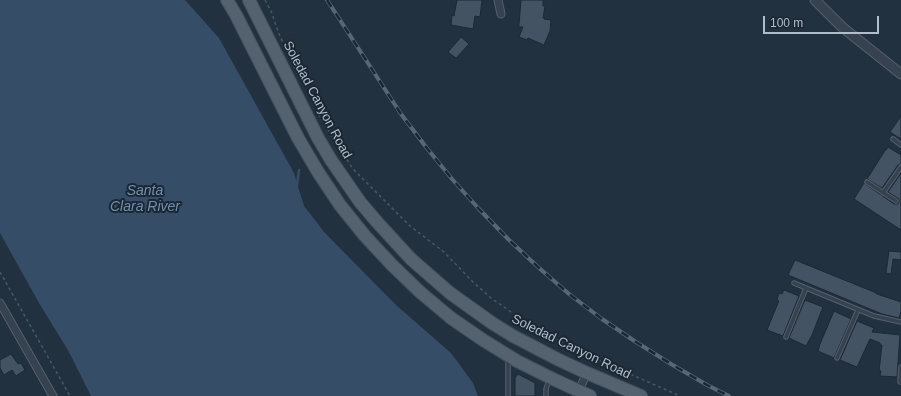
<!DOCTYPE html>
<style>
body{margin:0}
#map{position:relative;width:901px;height:396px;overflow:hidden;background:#22313f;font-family:Arial,sans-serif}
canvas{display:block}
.scale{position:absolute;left:763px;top:16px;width:116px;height:18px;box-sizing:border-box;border:2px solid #b2bdca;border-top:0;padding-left:5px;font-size:12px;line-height:14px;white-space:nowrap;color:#b2bdca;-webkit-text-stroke:3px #1b2733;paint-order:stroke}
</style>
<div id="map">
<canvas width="901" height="396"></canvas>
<div class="scale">100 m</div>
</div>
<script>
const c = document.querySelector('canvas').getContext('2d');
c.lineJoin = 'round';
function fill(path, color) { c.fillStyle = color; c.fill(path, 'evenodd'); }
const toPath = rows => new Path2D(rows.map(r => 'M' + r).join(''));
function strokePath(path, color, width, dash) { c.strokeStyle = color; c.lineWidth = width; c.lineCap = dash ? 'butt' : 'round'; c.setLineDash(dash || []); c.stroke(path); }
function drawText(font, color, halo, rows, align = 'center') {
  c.font = font + ' Arial,sans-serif'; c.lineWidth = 4; c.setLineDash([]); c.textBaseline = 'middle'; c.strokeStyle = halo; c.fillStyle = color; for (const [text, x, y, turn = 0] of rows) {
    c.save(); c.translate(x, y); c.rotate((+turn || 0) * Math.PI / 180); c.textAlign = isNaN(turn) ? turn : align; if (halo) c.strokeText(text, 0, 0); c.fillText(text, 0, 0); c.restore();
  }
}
fill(toPath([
 [0,0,185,0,219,38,294,173,304,206,325,233,396,305,451,353,473,383,478,396,91,396,69,352,39,303,0,233]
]), '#354d67');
strokePath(toPath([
 [297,185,299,170]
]), '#354d67', 2.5);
const building = toPath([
 [457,0,482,0,480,17,475,16,473,29,451,25,452,15,454,16,457,0],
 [521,0,543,0,543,6,545,6,543,18,545,18,544,19,551,20,550,31,544,45,528,38,527,40,519,37,523,27,519,27,519,24,521,0],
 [461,37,469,44,456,58,448,52,461,37],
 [901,116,901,139,890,132,901,116],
 [888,147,901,155,901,164,898,165,882,188,867,179,886,149,886,150,888,147],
 [901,173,901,230,854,199,864,183,894,204,898,204,899,202,899,199,888,192,901,173],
 [889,251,901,252,901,260,893,259,891,274,886,273,889,251],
 [795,260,874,292,877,294,901,302,901,312,899,318,882,314,788,275,795,260],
 [784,290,799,296,783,336,767,330,778,303,779,301,777,300,779,293,782,294,784,290],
 [805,300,823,307,812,335,806,346,789,338,805,300],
 [834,311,851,319,834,358,818,351,820,344,834,311],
 [857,321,874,328,872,332,900,335,897,377,880,376,881,371,879,371,882,345,880,345,880,343,870,339,857,367,840,360,857,321],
 [11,354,18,364,21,363,25,370,16,376,12,370,4,375,0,368,0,360,11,354],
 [518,374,535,383,535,396,515,396,515,378,518,374]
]);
fill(building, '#435363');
strokePath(building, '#1d2935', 1);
const service = toPath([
 [893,139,901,145],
 [867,182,896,201],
 [883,193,901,167],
 [794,283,874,316,901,322],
 [786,337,806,288],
 [837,358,858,310],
 [900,382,901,367],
 [508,396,508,358],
 [546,396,546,389,549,380]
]);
const minor = toPath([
 [498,0,501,14],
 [0,303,53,396],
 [577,394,587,373]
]);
const tertiary = toPath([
 [815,0,842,27,901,74]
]);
const primary = toPath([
 [227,0,236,15,298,138,318,172,340,205,365,236,392,265,420,292,451,318,483,340,517,361,553,379,590,396],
 [249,0,318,138,331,160,360,202,377,222,411,259,450,293,492,323,513,336,559,360,587,373,641,396]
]);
strokePath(service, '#54606c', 5.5);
strokePath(minor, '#54606c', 9);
strokePath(tertiary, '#54606c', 11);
strokePath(primary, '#424e5a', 14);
strokePath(toPath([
 [265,0,271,11,279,34,298,75],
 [318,114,353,169,410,226,444,252,473,282,491,298,511,312,571,348,680,396],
 [0,272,70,396]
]), '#425c5d', 1.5, [3, 3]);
strokePath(service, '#36424f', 3.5);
strokePath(minor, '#36424f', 7);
strokePath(tertiary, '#36424f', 9);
strokePath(primary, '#54616f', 12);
const rail = toPath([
 [327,0,401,114,426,147,452,179,479,209,508,239,538,267,569,294,602,319,636,342,671,364,707,385,729,396]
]);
strokePath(rail, '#586776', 4);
strokePath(rail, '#1b2733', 2.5, [8]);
drawText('13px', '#b2bdca', '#1b2733', [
 ["Soledad Canyon Road",317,100,62],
 ["Soledad Canyon Road",571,347,26]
]);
drawText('italic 14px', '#7090af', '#1b2733', [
 ["Santa",145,191],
 ["Clara River",145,207]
]);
</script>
